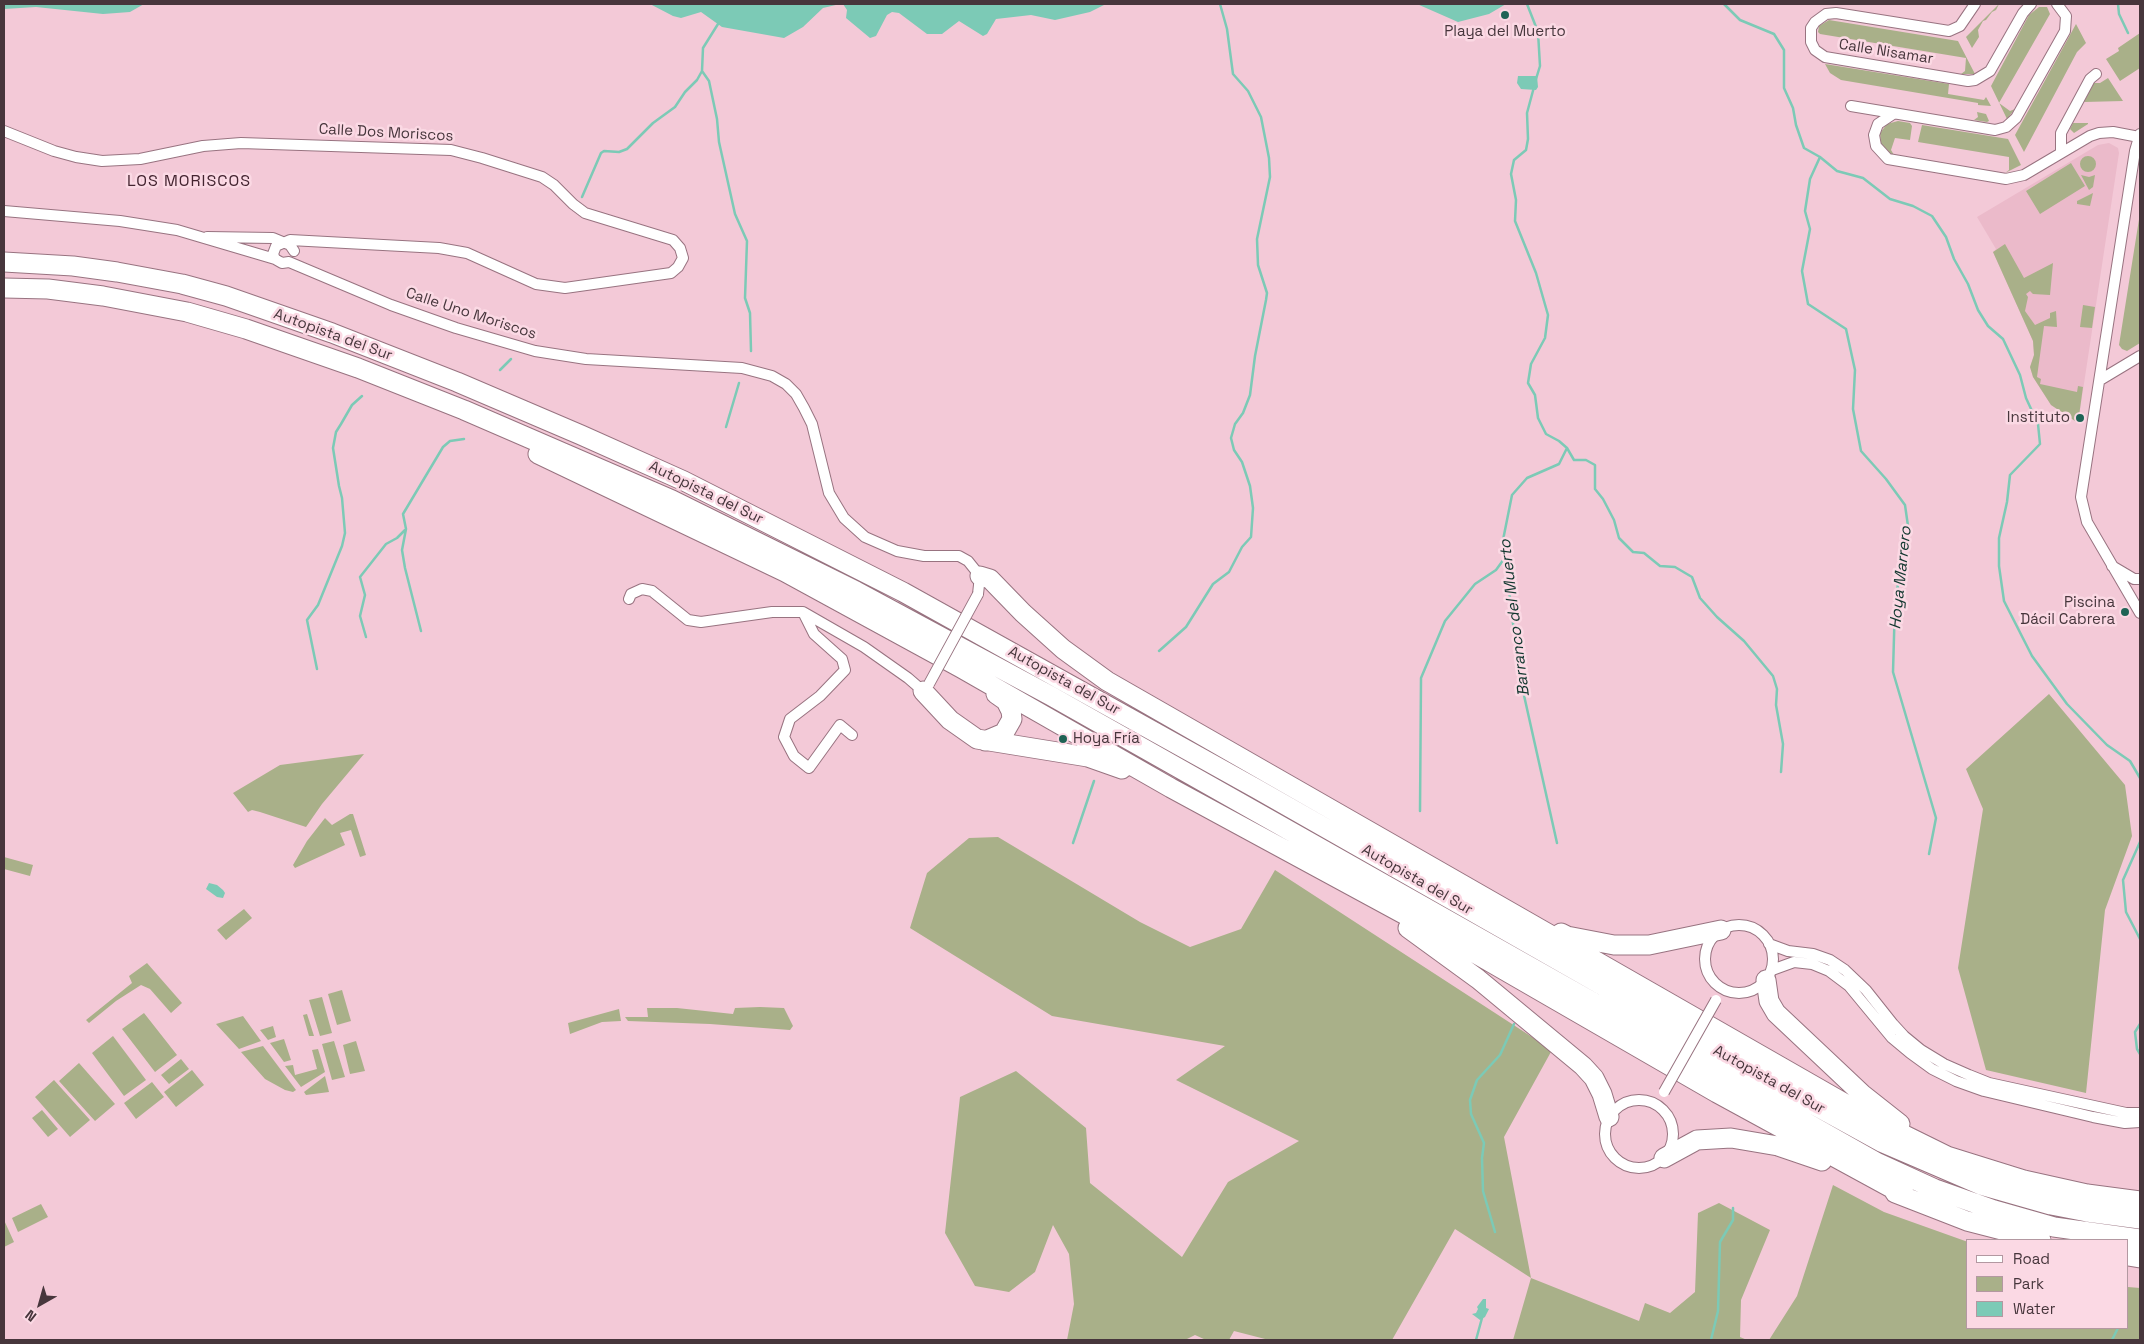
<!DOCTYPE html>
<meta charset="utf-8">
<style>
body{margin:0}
#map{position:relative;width:2144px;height:1344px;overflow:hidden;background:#f3c9d7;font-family:"Space Grotesk",sans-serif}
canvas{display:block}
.frame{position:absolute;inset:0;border:5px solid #47363c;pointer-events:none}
.legend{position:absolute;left:1966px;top:1239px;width:162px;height:90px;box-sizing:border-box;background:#fbd9e4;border:1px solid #b398a1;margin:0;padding:6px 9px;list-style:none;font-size:15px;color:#47363c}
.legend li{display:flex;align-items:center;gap:10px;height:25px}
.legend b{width:25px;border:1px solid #b398a1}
.north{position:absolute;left:15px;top:1279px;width:50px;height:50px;-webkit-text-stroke:4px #fbd9e4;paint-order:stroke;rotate:218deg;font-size:14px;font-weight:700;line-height:20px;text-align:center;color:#47363c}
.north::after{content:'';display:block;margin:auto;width:18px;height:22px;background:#47363c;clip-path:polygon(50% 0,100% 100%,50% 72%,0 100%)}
</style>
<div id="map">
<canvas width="2144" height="1344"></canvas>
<div class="frame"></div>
<ul class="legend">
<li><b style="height:6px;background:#fff"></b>Road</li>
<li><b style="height:14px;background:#a9b089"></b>Park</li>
<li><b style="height:14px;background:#7ccab6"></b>Water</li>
</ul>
<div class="north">N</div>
</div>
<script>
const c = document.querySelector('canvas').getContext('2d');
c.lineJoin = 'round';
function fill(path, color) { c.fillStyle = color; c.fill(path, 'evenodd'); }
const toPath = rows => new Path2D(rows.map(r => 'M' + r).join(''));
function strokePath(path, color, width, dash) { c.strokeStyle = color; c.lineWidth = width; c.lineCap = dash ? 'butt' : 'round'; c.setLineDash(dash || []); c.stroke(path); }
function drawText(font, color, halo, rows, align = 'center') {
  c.font = font + ' "Space Grotesk",sans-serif'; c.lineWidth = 5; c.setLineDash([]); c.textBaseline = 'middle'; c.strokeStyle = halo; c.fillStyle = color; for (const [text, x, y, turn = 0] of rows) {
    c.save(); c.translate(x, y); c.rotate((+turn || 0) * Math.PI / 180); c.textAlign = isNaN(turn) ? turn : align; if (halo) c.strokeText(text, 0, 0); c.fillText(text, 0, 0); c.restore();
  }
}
fill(toPath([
 [2109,143,2118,148,2119,153,2078,423,2051,405,2033,377,2030,367,2034,355,2033,341,1993,252,1996,249,1977,217,2098,145]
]), '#ebbaca');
fill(toPath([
 [1999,4,1996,10,1992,12,1986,20,1983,21,1978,30,1979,37,1972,48,1966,37],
 [2039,7,2047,7,2050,14,1999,103,2010,111,2015,109,2007,119,1991,86,2029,15],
 [1829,20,1958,41,1975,74,1961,74,1965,71,1966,58,1820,34,1818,32,1819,26],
 [2076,24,2086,43,2077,52,2024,152,2015,135],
 [2140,33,2140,68,2120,81,2106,59,2119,51,2118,48],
 [1825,64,1949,84,1948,94,1984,100,1986,97,1991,106,1978,105,1978,103,1841,80,1830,73],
 [2108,78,2123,101,2084,102,2094,83,2100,83],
 [1977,112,1986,114,1989,121,1987,122,1974,120,1978,117],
 [1898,121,1910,123,1912,126,1910,140,1895,138,1891,150,1894,155,1889,153,1881,144,1880,133,1887,124],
 [2073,123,2088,123,2088,124,2074,133,2070,129],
 [1922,125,2008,139,2021,165,2005,173,2009,170,2009,157,1918,142],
 '2080 164a8 8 0 1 1 16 0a8 8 0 1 1-16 0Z',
 [2071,163,2085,186,2040,214,2026,191],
 [2081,175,2089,177,2095,175,2093,187,2089,190],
 [2093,193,2090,206,2077,204,2077,201],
 [2140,213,2140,343,2127,351,2122,349,2119,345],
 [2005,244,2024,278,2053,263,2050,295,2033,294,2030,291,2026,294,2028,297,2025,311,2035,325,2050,318,2050,313,2056,311,2057,327,2044,326,2037,377,2041,379,2040,384,2077,392,2078,386,2083,387,2078,423,2051,405,2033,377,2030,367,2034,355,2033,341,1993,252],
 [2083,305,2095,307,2092,328,2080,327],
 [2049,694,2125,785,2132,836,2105,910,2086,1093,1986,1070,1958,968,1983,809,1966,769],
 [364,754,322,804,306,827,260,812,252,810,248,812,233,793,280,765],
 [350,814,353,814,366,855,360,857,351,830,340,833,345,845,295,868,293,865,307,841,325,818,332,825],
 [998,837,1140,922,1190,947,1241,929,1275,870,1552,1050,1504,1137,1531,1278,1639,1321,1645,1303,1670,1313,1695,1292,1698,1213,1719,1203,1770,1230,1741,1300,1740,1337,1747,1340,1513,1340,1531,1278,1455,1229,1392,1340,1269,1340,1234,1331,1229,1340,1206,1340,1195,1335,1185,1340,1067,1340,1074,1304,1069,1254,1053,1225,1035,1272,1009,1292,975,1286,945,1233,960,1097,1016,1071,1086,1128,1090,1183,1182,1257,1228,1182,1299,1141,1176,1080,1225,1046,1052,1016,910,928,927,873,969,838],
 [4,857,33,865,30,876,4,869],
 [244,909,252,918,226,940,217,930],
 [147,963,182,1003,171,1013,150,989,141,985,116,1001,89,1023,86,1020,132,983,129,976],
 [342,990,351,1021,337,1025,328,994],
 [322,997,332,1033,320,1036,309,1000],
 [760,1007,784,1008,793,1026,790,1030,710,1024,628,1021,625,1017,648,1017,647,1008,677,1008,733,1014,735,1008],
 [619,1009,621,1021,602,1022,570,1034,568,1023],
 [144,1013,177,1055,155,1072,122,1029],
 [307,1014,314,1036,309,1036,303,1015],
 [243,1016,261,1041,239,1049,216,1024],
 [273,1026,276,1037,268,1040,260,1030],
 [113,1036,146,1080,124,1096,92,1053],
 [284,1039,291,1060,284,1062,270,1043],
 [334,1041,345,1077,332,1080,322,1044],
 [356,1041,365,1071,350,1074,343,1045],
 [263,1046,296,1090,293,1092,285,1090,265,1079,241,1052],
 [318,1049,325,1072,301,1087,285,1066,293,1065,295,1075,317,1069,312,1050],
 [181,1059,189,1069,169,1084,161,1075],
 [79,1063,115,1104,95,1121,59,1081],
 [192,1070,204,1085,176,1107,164,1092],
 [325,1076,329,1092,306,1095,304,1092],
 [54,1080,90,1120,70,1137,35,1097],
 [152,1082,164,1097,136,1119,124,1103],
 [42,1110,58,1129,48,1137,32,1118],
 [1833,1185,1884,1212,1968,1242,1968,1328,2128,1328,2128,1287,2140,1288,2140,1340,1769,1340,1797,1296],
 [41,1204,48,1217,18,1232,12,1218],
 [4,1220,14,1242,4,1247]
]), '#a9b089');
fill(toPath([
 [4,4,144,4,130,12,103,14,36,7,4,9],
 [650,4,840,4,823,8,803,27,784,38,722,27,701,12,681,18,673,16],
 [843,4,1106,4,1090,12,1055,20,1031,15,996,19,987,34,983,36,959,21,942,34,927,34,899,13,892,12,887,15,876,36,870,38,846,18,847,10],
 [1417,4,1506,4,1489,14,1458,22],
 [1518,76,1537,76,1538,87,1536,90,1521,89,1517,83],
 [209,883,217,885,223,890,225,893,223,898,217,897,206,889],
 [1483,1299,1486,1299,1486,1308,1489,1309,1485,1317,1480,1320,1472,1314,1476,1313,1478,1309,1477,1307]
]), '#7ccab6');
strokePath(toPath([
 [1527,4,1538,32,1540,66,1536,79],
 [1724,4,1740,20,1774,34,1784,50,1784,88,1793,108,1796,125,1804,148,1820,157,1837,171,1863,178,1890,199,1913,206,1932,216,1946,237,1954,259,1968,284,1978,310,1988,326,2003,339,2020,375,2026,398,2038,424,2040,444,2010,475,2007,502,1999,538,1999,566,2004,601,2032,656,2067,704,2107,745,2130,761,2140,778],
 [2118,4,2119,14,2128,33],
 [702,71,709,81,717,119,719,142,735,214,747,241,745,298,750,313,751,351],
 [1534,87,1527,113,1528,139,1526,150,1514,160,1511,174,1516,200,1515,221,1536,273,1548,315,1545,338,1531,364,1528,383,1535,395,1538,418,1546,434,1559,441,1567,448,1559,464,1527,478,1512,495,1503,540,1519,673,1557,843],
 [1820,157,1810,179,1805,211,1810,229,1802,271,1808,304,1846,329,1855,370,1853,409,1861,451,1886,479,1905,505,1908,526,1895,602,1893,672,1936,818,1929,854],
 [582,197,601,153,604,151,619,152,627,149,653,123,675,107,685,92,697,80,702,71,703,48,718,24],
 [500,370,511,359],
 [726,427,739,383],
 [1567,448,1574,460,1586,460,1595,465,1595,489,1603,499,1614,520,1619,538,1633,552,1644,553,1660,566,1675,567,1692,577,1700,598,1717,617,1744,641,1773,676,1777,689,1776,705,1783,744,1781,772],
 [421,631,405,568,402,550,406,529,403,514,443,447,450,441,464,439],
 [366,637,360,616,365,595,360,577,386,544,397,538,405,530],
 [1159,651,1186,627,1213,584,1229,572,1242,547,1251,537,1253,508,1250,486,1242,462,1234,450,1231,438,1235,424,1243,413,1250,395,1255,356,1266,300,1267,293,1258,265,1257,239,1270,177,1269,158,1261,117,1248,91,1233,74,1227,29,1220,4],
 [317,669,307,620,318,605,342,546,345,533,342,498,339,486,333,448,336,432,341,424,352,405,362,396],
 [1420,811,1421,678,1445,621,1475,584,1496,570,1504,559],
 [2140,842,2123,880,2126,912,2140,939],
 [1073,843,1094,781],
 [2140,1024,2135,1032,2137,1049,2140,1054],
 [1495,1232,1483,1191,1482,1158,1484,1143,1471,1114,1470,1100,1477,1080,1500,1055,1514,1024],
 [1476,1340,1482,1318],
 [1711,1340,1718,1311,1720,1242,1733,1220,1733,1208],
 [2112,1340,2118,1328]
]), '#7ccab6', 2.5);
const street = toPath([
 [1975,4,1960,26,1949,31,1836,13,1826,14,1815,22,1811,28,1811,42,1815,50,1825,57,1968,81,1975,80,1990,71,2023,13,2031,4],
 [1851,106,1995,130,2006,127,2016,118,2065,31,2066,16,2057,4],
 [1893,114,1878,124,1874,135,1876,146,1888,159,2006,179,2024,175,2090,136,2099,133,2113,132,2139,137],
 [4,131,54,151,76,157,102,161,140,159,203,146,241,143,451,150,482,158,542,177,554,185,573,204,585,213,673,240,680,248,683,258,678,267,671,273,565,288,536,284,467,253,439,248,290,240,276,246,273,254,275,259],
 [2140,134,2135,151,2081,497,2087,522,2140,613],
 [2061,153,2061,133,2090,79,2096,74],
 [4,211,120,221,177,230,275,259,282,263,289,262,391,305,456,328,535,351,586,359,742,368,772,376,786,384,796,394,804,408,812,424,829,493,844,518,865,537,897,551,924,556,959,556,968,561,980,576,978,594],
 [207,237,273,238,290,245,294,251],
 [2100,380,2140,356],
 [2112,566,2134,579,2140,579],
 [629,599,631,594,642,589,652,591,688,620,701,622,772,612,803,612,864,647,908,678,923,691,925,689],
 [803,612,814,634,842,659,845,670,820,696,790,719,784,737,794,756,809,768,840,725,852,735],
 '1705 959a34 34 0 1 1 68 0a34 34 0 1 1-68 0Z',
 [1769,944,1788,951,1813,954,1830,960,1845,970,1866,990,1893,1024,1904,1036,1921,1050,1944,1064,1969,1075,1989,1083,2126,1113,2140,1113],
 [1772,970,1794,962,1812,964,1829,971,1849,986,1892,1038,1910,1053,1932,1069,1956,1081,1984,1091,2093,1117,2125,1123,2140,1122],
 '1605 1134a34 34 0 1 1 68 0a34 34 0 1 1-68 0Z'
]);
const highway = toPath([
 [4,262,73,266,117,272,182,284,226,296,332,333,457,382,581,435,684,481,903,592,1257,789,1763,1077,1881,1142,1981,1185,2051,1205,2087,1212,2140,1219],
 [4,288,48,289,103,296,187,312,246,329,358,368,464,410,672,500,856,591,1051,696,1878,1163,1935,1189,1994,1210,2054,1227,2140,1239],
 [538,454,785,572,961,668,1171,788,1457,943,1717,1093,1906,1196],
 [980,576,990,579,1023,613,1063,649,1107,681,1872,1119,1947,1156,2024,1180,2087,1194,2140,1201],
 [923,691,950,720,977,739,1088,757,1122,769],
 [985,741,1004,733,1012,719,1011,711,1006,701,996,694],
 [1408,928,1478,979,1583,1066,1594,1078,1602,1094,1609,1117],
 [1561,933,1567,936,1614,945,1649,945,1721,930],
 [1766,980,1769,1001,1776,1013,1862,1094,1900,1124],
 [1664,1158,1697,1140,1731,1138,1778,1146,1822,1161],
 [1895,1193,1967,1221,2041,1240],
 [2128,1256,2140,1258]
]);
strokePath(street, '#987380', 12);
strokePath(highway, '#987380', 21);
strokePath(street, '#fff', 10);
strokePath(highway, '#fff', 19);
const streetBridge = toPath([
 [929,684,978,594],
 [1664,1092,1716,1000]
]);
strokePath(streetBridge, '#987380', 12, []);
strokePath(streetBridge, '#fff', 10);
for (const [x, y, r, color] of [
 [1505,15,5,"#1f6355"],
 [2080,418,5,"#1f6355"],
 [2125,612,5,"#1f6355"],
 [1063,739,5,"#1f6355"]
]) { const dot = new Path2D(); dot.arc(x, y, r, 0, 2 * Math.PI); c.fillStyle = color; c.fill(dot); strokePath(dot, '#fbd9e4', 2); }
drawText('15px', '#47363c', '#fbd9e4', [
 ["Playa del Muerto",1505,32,"center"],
 ["Instituto",2070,418],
 ["Piscina",2115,603],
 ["Dácil Cabrera",2115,620],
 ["Hoya Fría",1073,739,"left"]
], 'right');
drawText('15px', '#47363c', '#fbd9e4', [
 ["Calle Nisamar",1886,52,9],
 ["Calle Dos Moriscos",386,133,3],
 ["Calle Uno Moriscos",471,314,18],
 ["Autopista del Sur",333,335,20],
 ["Autopista del Sur",706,493,26],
 ["Autopista del Sur",1064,681,29],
 ["Autopista del Sur",1417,880,30],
 ["Autopista del Sur",1769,1080,29]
]);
c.letterSpacing = '1px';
drawText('16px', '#442430', '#fbd9e4', [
 ["LOS MORISCOS",189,182]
]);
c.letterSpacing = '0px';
drawText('italic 16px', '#12372f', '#fbd9e4', [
 ["Hoya Marrero",1901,578,-84],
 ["Barranco del Muerto",1515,618,-97]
]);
</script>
